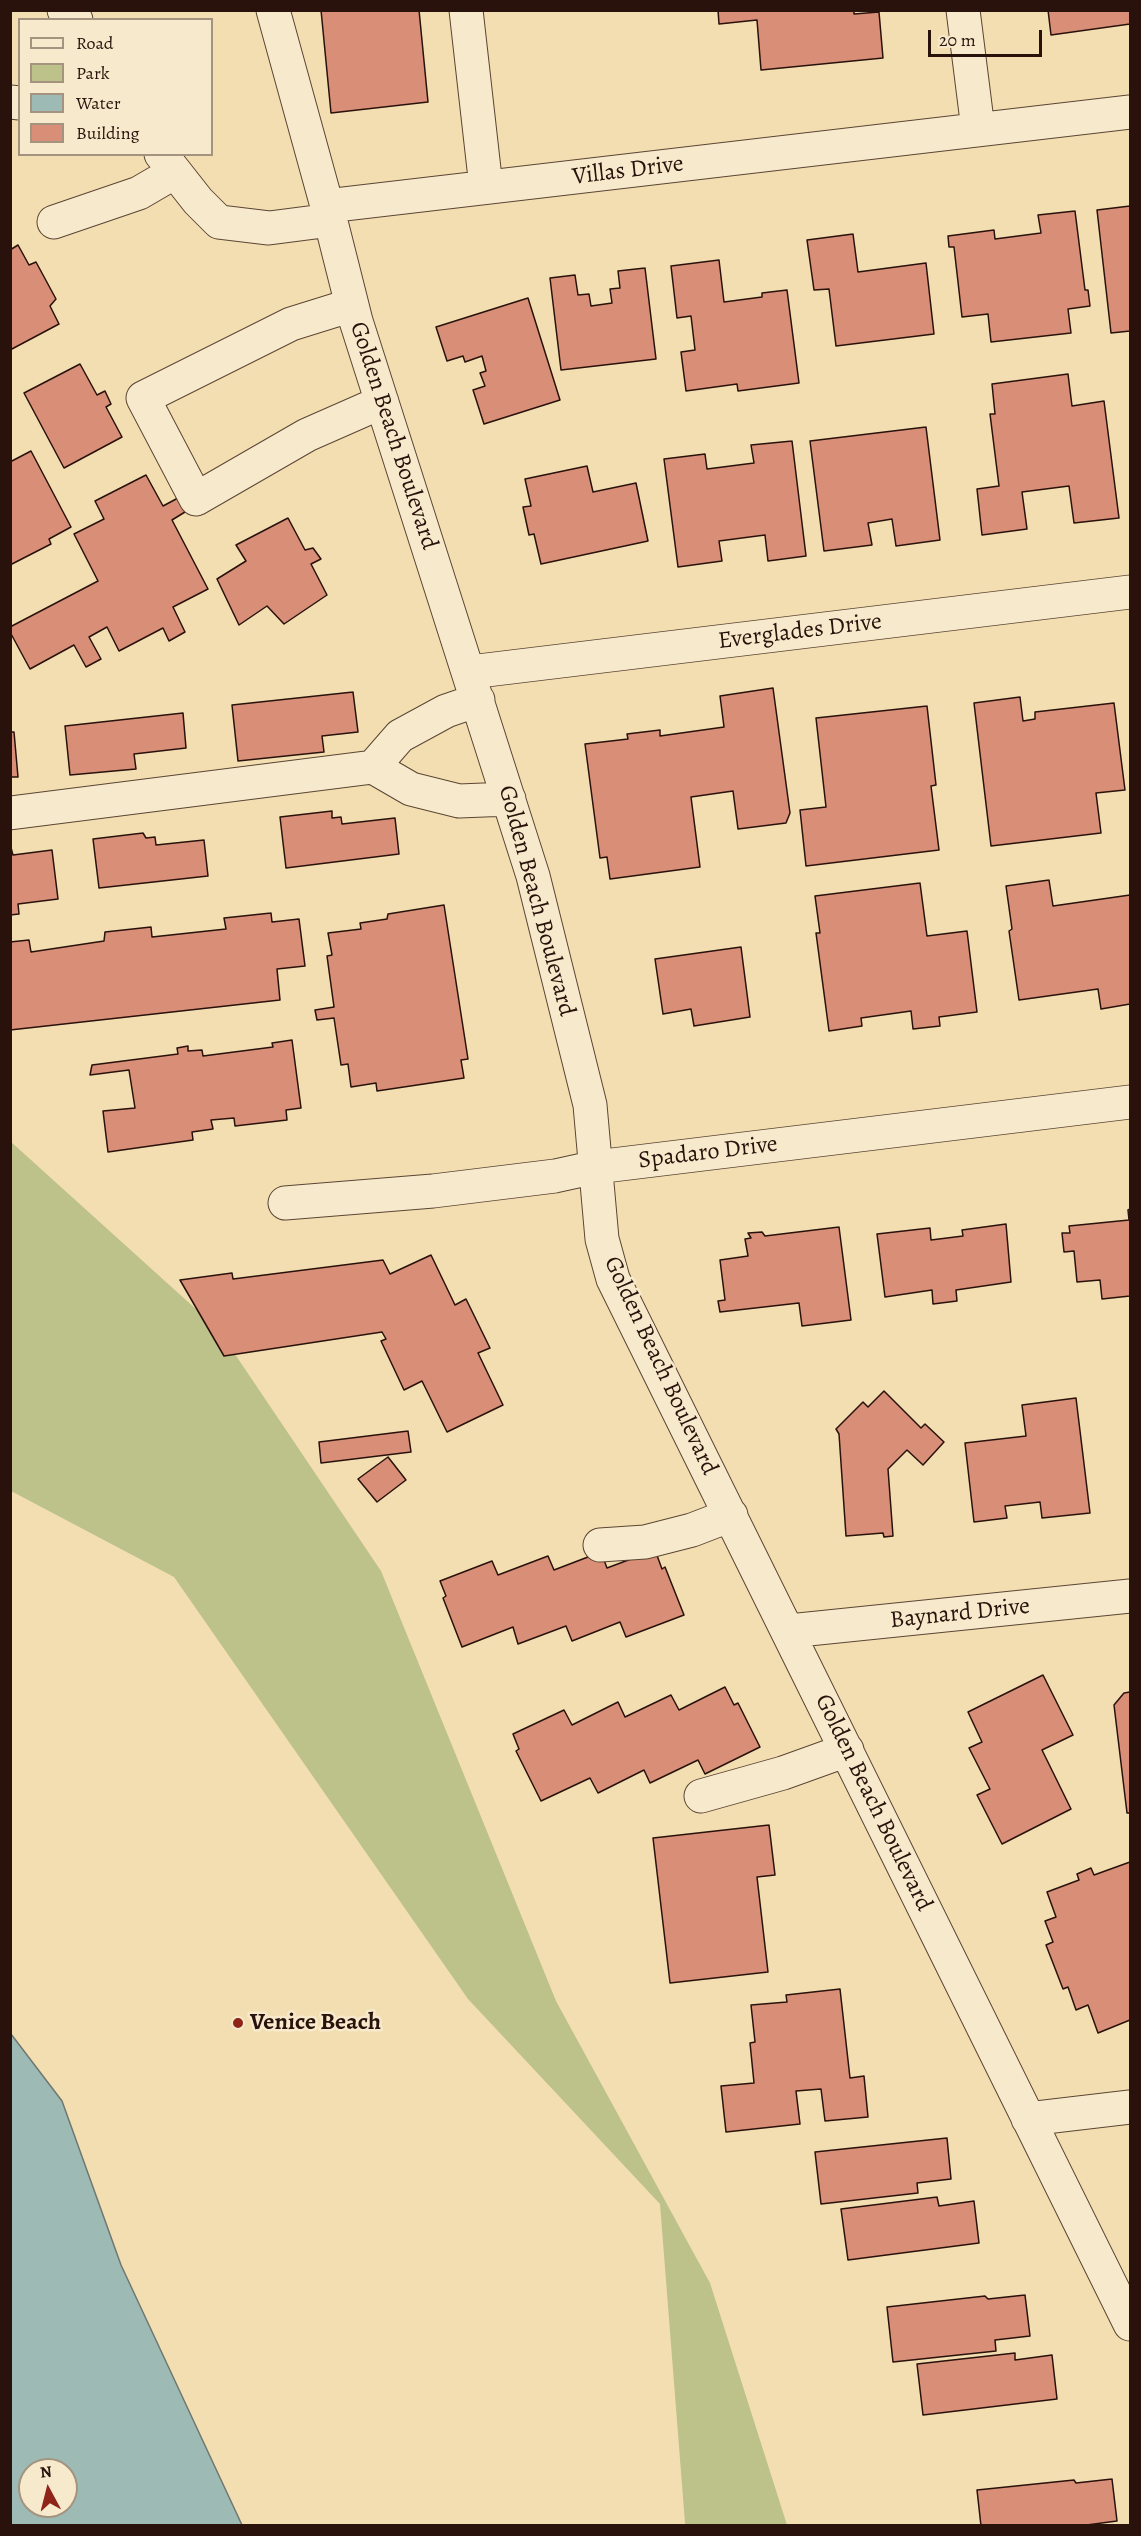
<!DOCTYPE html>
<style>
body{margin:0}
#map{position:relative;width:1141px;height:2536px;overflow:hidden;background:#f3deb1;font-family:Alegreya,serif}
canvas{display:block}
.frame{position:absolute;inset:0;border:12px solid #28120b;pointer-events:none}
.legend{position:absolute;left:18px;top:18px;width:195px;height:138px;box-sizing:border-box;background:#f7eacc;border:2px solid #a4947f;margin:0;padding:8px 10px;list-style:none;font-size:18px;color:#28120b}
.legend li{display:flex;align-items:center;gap:12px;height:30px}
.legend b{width:30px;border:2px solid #a4947f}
.north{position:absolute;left:18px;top:2458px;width:60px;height:60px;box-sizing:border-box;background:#f7eacc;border:2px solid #a4947f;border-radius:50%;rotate:353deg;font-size:16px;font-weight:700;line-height:24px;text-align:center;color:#28120b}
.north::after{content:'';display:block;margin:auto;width:21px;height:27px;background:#8f2418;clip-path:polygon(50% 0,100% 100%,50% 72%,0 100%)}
.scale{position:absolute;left:928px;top:30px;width:114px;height:27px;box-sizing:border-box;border:3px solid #28120b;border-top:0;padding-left:8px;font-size:18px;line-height:21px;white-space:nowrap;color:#28120b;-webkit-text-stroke:4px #f7eacc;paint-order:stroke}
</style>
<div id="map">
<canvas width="1141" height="2536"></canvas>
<div class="frame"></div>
<ul class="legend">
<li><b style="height:8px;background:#f7eacc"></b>Road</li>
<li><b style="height:16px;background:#bdc18a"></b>Park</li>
<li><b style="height:16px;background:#9dbbb4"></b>Water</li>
<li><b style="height:16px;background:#d98e77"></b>Building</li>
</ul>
<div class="north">N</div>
<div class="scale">20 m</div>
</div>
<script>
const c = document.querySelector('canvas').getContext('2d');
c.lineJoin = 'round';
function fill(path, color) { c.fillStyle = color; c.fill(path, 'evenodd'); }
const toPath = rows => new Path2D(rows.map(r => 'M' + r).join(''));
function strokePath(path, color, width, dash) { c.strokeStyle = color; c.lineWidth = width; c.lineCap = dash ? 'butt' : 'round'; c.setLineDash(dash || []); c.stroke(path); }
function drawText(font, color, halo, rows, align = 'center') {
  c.font = font + ' Alegreya,serif'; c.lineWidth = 5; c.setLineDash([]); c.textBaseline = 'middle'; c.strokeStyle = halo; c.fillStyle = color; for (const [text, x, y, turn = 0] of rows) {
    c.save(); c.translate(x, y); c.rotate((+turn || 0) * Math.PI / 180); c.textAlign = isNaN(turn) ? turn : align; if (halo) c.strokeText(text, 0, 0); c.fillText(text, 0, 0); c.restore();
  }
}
fill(toPath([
 [10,1141,218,1329,381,1571,556,2001,710,2283,787,2525,686,2526,685,2523,660,2204,468,1999,174,1577,11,1491]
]), '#bdc18a');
const water = toPath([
 [11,2034,62,2101,121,2265,242,2525,11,2525,11,2034],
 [30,2470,66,2470,66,2506,30,2506,30,2470]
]);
fill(water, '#9dbbb4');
strokePath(water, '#6e7770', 1.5);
const building = toPath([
 [321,10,419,10,428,102,331,113,321,10],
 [718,10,854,10,854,14,879,12,883,58,761,70,757,20,719,24,718,10],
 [1048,10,1130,10,1130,24,1051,35,1048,10],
 [1130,206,1130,331,1111,333,1097,210,1130,206],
 [1075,211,1085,290,1088,290,1090,306,1068,309,1071,333,991,342,988,314,962,317,954,247,949,247,948,236,994,230,995,239,1041,233,1038,215,1075,211],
 [853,234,858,272,926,263,934,334,836,346,829,289,814,290,807,240,853,234],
 [18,245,29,265,36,262,56,299,50,306,59,324,10,350,10,250,18,245],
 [719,260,724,302,762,297,762,293,787,290,799,383,738,391,737,384,686,391,681,352,695,350,691,316,677,318,671,266,719,260],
 [645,268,656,359,561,370,550,278,575,275,578,295,589,294,591,306,612,303,610,289,620,288,618,271,645,268],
 [528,298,560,400,484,424,473,390,485,386,480,373,486,371,482,356,465,362,463,356,447,361,436,327,528,298],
 [80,364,97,395,105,391,111,404,106,407,122,437,64,468,24,393,80,364],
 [1068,374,1072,406,1104,401,1119,518,1074,523,1069,486,1022,492,1027,529,982,535,977,489,999,486,990,414,995,414,992,384,1068,374],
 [926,427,940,540,896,546,892,519,868,523,872,545,824,551,810,441,926,427],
 [792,441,806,556,768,561,765,535,719,541,722,561,678,567,664,459,705,454,707,469,754,463,751,445,792,441],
 [31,451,71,527,49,539,51,544,10,565,10,462,31,451],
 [587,466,593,492,636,483,648,541,541,564,534,534,529,535,523,507,531,506,525,479,587,466],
 [146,475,163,506,178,498,185,512,172,520,208,589,173,607,185,632,169,641,163,628,119,651,107,627,89,637,101,659,86,667,74,645,30,669,10,632,10,627,98,581,74,534,104,519,95,501,146,475],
 [288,518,305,550,313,548,321,559,311,564,327,595,284,624,267,606,239,625,217,579,246,561,236,545,288,518],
 [773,688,790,813,786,823,738,829,733,791,691,797,700,867,610,879,607,857,600,858,585,744,628,739,627,734,660,730,660,736,724,727,720,696,773,688],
 [353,692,358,732,322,736,324,752,238,761,232,705,353,692],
 [1020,697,1023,721,1035,719,1035,712,1114,703,1125,790,1096,793,1101,833,991,846,974,703,1020,697],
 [927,706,936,785,931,786,939,850,806,866,800,810,826,807,816,718,927,706],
 [183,713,186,748,134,754,136,769,70,775,65,726,183,713],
 [10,732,14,732,18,777,10,777,10,732],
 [332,811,332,818,341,817,342,824,395,818,399,854,286,868,280,817,332,811],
 [143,833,146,838,155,837,156,845,204,840,208,876,99,888,93,839,143,833],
 [10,844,13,855,52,850,58,899,18,904,19,914,10,915,10,844],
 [1049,880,1053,906,1130,895,1130,1004,1101,1009,1098,989,1019,1000,1009,931,1012,929,1006,886,1049,880],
 [920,883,927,936,967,931,977,1012,939,1017,940,1026,913,1029,911,1011,861,1018,862,1026,829,1031,816,933,820,933,815,896,920,883],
 [444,905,468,1059,461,1060,464,1078,377,1091,376,1083,351,1087,348,1064,341,1065,334,1018,317,1020,315,1010,334,1007,327,956,332,955,328,933,361,929,360,923,387,919,388,914,444,905],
 [271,913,272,922,299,919,305,966,277,969,280,1000,10,1030,10,942,29,940,31,952,104,941,105,932,151,927,152,937,226,929,224,918,271,913],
 [741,947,750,1017,694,1026,691,1009,663,1014,655,959,741,947],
 [292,1040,301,1108,286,1110,287,1120,235,1126,234,1118,211,1120,213,1129,192,1132,193,1140,108,1152,103,1111,135,1108,129,1070,90,1075,92,1065,178,1054,177,1048,188,1046,188,1051,202,1050,203,1056,273,1047,272,1043,292,1040],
 [1130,1209,1130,1296,1102,1299,1100,1280,1077,1282,1074,1251,1064,1252,1062,1233,1070,1233,1069,1226,1129,1220,1128,1210,1130,1209],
 [1006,1224,1011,1282,956,1290,957,1301,933,1304,932,1290,885,1297,877,1234,930,1228,931,1240,963,1236,962,1230,1006,1224],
 [839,1227,851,1320,802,1326,799,1303,720,1312,718,1301,725,1300,720,1260,748,1256,745,1239,751,1238,748,1233,762,1232,765,1236,839,1227],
 [431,1255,455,1305,466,1299,490,1348,478,1353,503,1405,447,1432,422,1381,404,1390,381,1341,386,1339,382,1332,224,1356,180,1280,232,1273,233,1279,383,1260,390,1274,431,1255],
 [884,1391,921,1428,925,1424,944,1442,923,1465,907,1450,888,1469,893,1536,884,1537,883,1533,846,1536,839,1434,836,1429,863,1402,868,1407,884,1391],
 [1076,1398,1090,1513,1042,1518,1040,1502,1005,1506,1007,1518,974,1522,965,1443,1026,1436,1022,1405,1076,1398],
 [408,1431,411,1452,321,1463,319,1442,408,1431],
 [388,1457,406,1480,377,1502,358,1479,388,1457],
 [655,1550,662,1569,665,1567,684,1615,626,1637,620,1622,572,1641,566,1626,518,1644,513,1627,462,1647,443,1598,446,1596,440,1581,492,1561,498,1575,548,1556,554,1570,601,1552,607,1568,655,1550],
 [1043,1675,1073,1735,1042,1750,1071,1809,1002,1844,977,1795,990,1789,969,1748,982,1742,968,1712,1043,1675],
 [725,1687,734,1705,738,1703,760,1747,705,1774,698,1760,650,1783,644,1770,598,1793,590,1778,541,1801,516,1751,519,1749,513,1734,564,1710,572,1725,618,1702,625,1717,671,1695,679,1710,725,1687],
 [1130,1692,1130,1813,1127,1813,1114,1705,1124,1693,1130,1692],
 [769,1825,775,1875,757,1877,768,1972,670,1983,653,1838,769,1825],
 [1130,1862,1130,2020,1098,2033,1088,2005,1076,2010,1068,1987,1063,1989,1046,1945,1053,1942,1045,1921,1056,1917,1047,1892,1079,1880,1077,1874,1091,1868,1094,1875,1130,1862],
 [840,1989,850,2078,864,2076,868,2117,825,2121,821,2089,796,2091,800,2124,726,2132,721,2086,754,2083,750,2043,755,2042,751,2005,787,2002,786,1995,840,1989],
 [947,2138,951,2179,917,2183,918,2193,821,2204,815,2152,947,2138],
 [937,2197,939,2206,974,2201,979,2243,848,2260,841,2209,937,2197],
 [1025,2295,1030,2336,995,2340,996,2351,893,2362,887,2307,985,2296,988,2299,1025,2295],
 [1015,2353,1015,2360,1052,2355,1057,2399,923,2415,917,2364,1015,2353],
 [1112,2479,1117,2521,1079,2526,981,2526,977,2490,1074,2480,1076,2483,1112,2479]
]);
fill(building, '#d98e77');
strokePath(building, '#28120b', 1.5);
const minor = toPath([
 [64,10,76,20],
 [273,10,327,206,356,321,533,876,590,1105,602,1239,613,1279,1130,2324],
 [466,10,486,187],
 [963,10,978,129],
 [10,102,20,103],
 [161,154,198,201,219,222,269,228,331,220],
 [327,206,1130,112],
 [54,222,139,193,175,172],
 [352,305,291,324,143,398,196,499,307,435,382,402],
 [470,672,1130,592],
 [373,767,400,736,446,711,478,700],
 [10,813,373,767,411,789,459,801,509,799],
 [285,1203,433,1191,555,1176,596,1167,1130,1102],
 [600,1545,645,1542,692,1530,731,1515],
 [789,1631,1130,1596],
 [701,1796,783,1773,847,1750],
 [1028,2119,1130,2107]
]);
strokePath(minor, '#5b4534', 35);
strokePath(minor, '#f7eacc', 33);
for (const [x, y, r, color] of [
 [238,2023,6,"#8f2418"]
]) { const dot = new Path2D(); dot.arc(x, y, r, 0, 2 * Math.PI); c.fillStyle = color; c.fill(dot); strokePath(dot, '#f7eacc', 2); }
drawText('24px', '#28120b', '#f7eacc', [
 ["Villas Drive",628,171,-7],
 ["Golden Beach Boulevard",393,436,72],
 ["Everglades Drive",800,632,-7],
 ["Golden Beach Boulevard",536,901,75],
 ["Spadaro Drive",708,1153,-7],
 ["Golden Beach Boulevard",660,1366,65],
 ["Baynard Drive",960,1614,-6],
 ["Golden Beach Boulevard",873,1803,64]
]);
drawText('bold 24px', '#28120b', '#f7eacc', [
 ["Venice Beach",250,2023]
], 'left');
</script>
